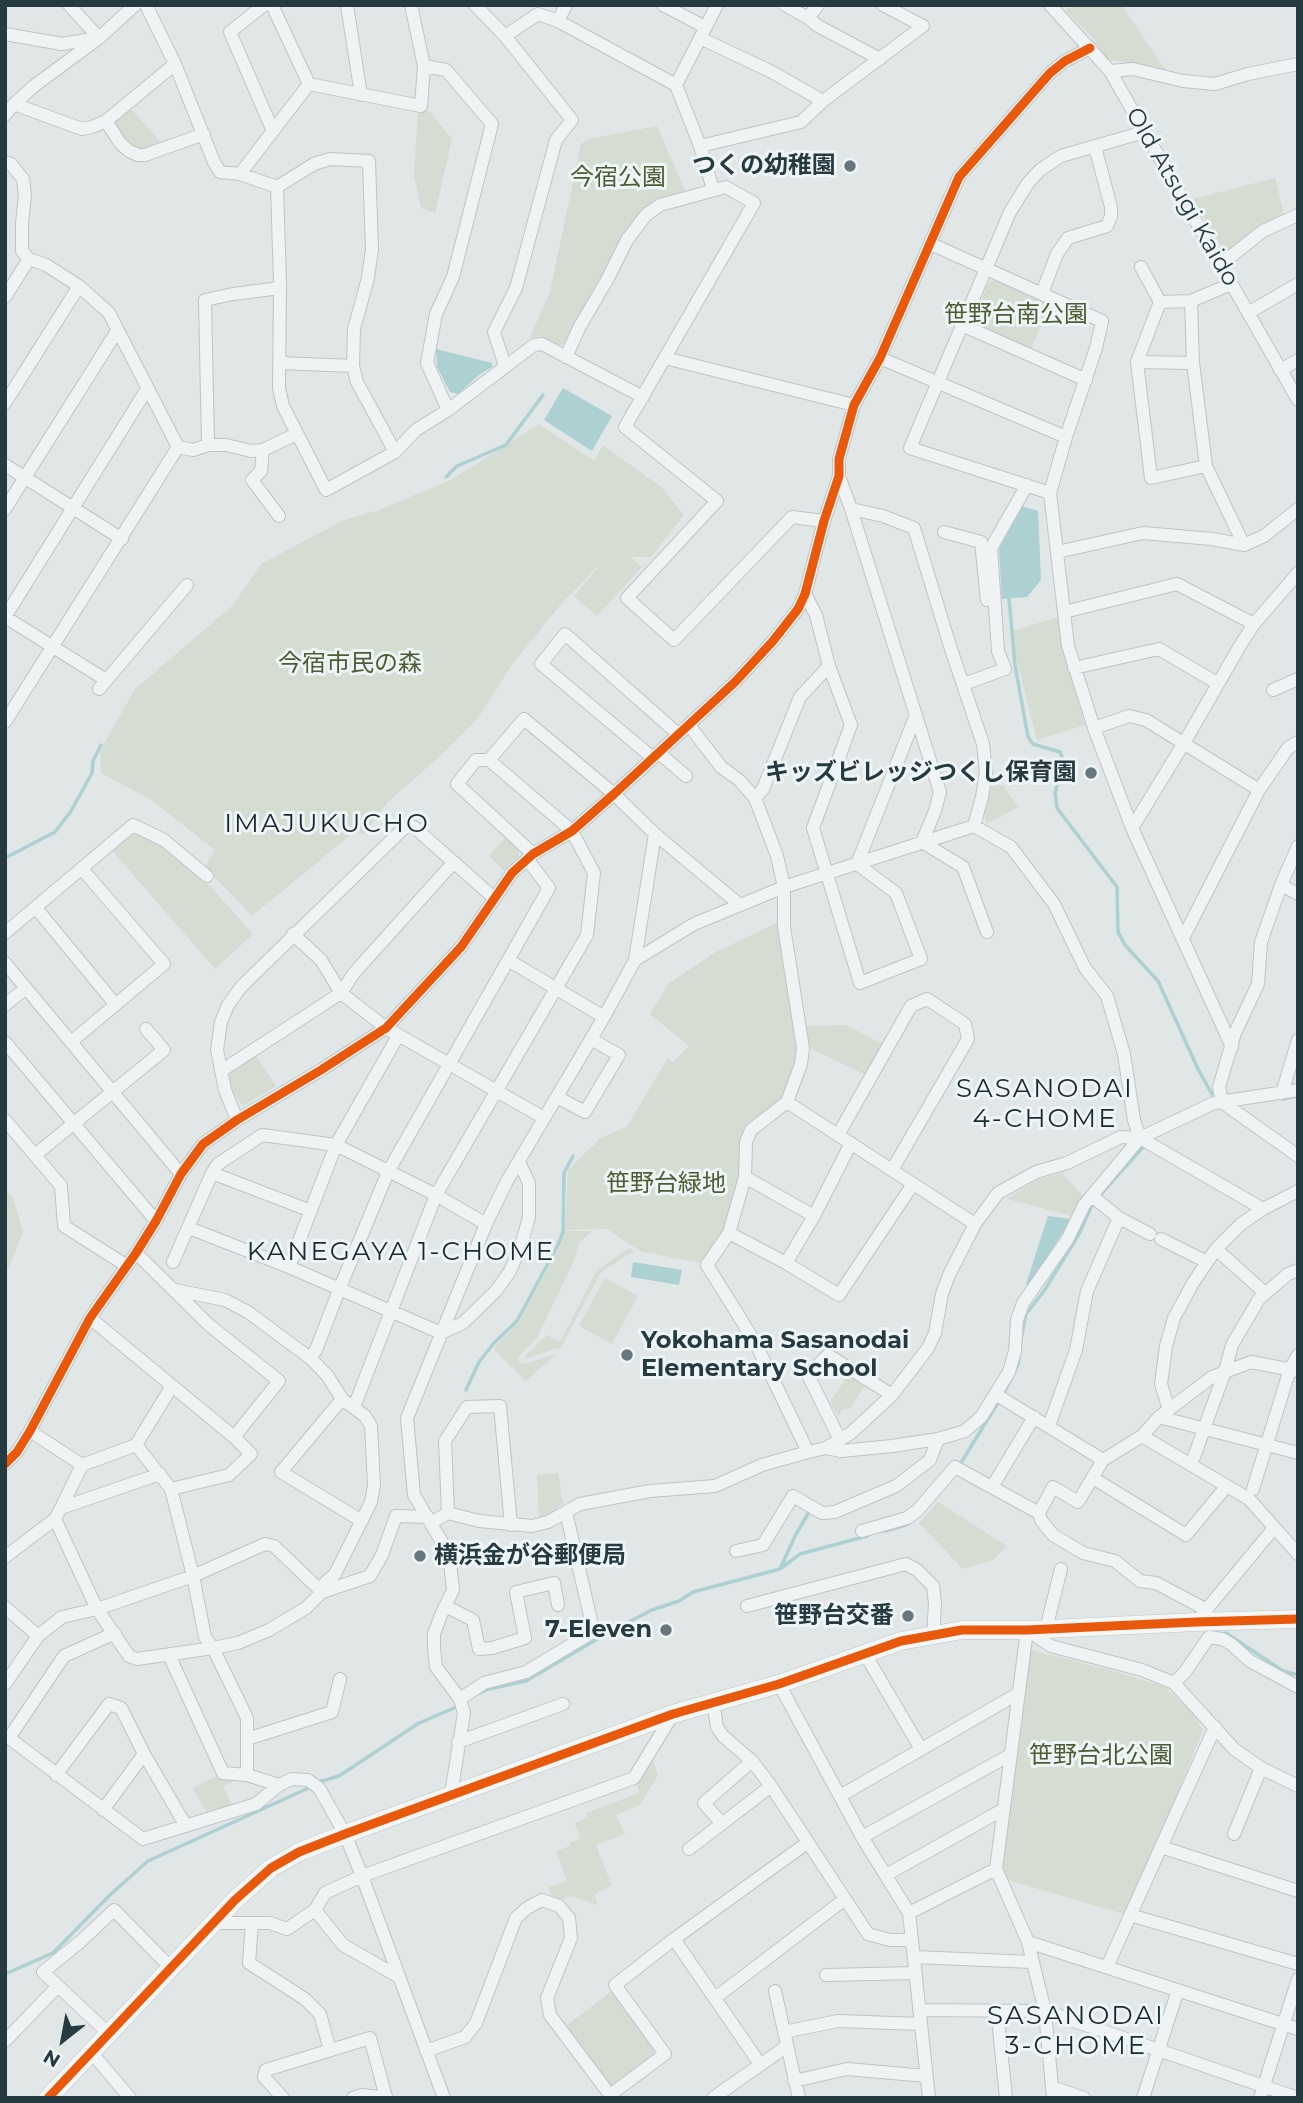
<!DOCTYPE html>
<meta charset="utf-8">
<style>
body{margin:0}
#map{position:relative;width:1303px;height:2103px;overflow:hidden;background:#e1e6e6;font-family:Montserrat,sans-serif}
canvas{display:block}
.frame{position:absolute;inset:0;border:7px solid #263b41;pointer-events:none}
.north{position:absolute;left:28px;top:2005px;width:70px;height:70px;-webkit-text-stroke:5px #eef5f6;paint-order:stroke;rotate:211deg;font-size:19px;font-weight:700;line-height:28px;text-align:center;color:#263b41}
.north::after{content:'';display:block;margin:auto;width:24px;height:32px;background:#263b41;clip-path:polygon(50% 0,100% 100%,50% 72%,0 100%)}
</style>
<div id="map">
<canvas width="1303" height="2103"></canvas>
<div class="frame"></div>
<div class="north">N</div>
</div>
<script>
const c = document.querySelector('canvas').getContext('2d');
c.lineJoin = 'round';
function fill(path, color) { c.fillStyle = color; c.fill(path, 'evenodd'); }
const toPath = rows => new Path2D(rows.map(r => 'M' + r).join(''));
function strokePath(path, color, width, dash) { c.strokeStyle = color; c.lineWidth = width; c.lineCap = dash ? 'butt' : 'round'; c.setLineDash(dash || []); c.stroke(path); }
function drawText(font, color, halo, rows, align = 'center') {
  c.font = font + ' Montserrat,"Noto Sans JP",sans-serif'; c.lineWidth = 6; c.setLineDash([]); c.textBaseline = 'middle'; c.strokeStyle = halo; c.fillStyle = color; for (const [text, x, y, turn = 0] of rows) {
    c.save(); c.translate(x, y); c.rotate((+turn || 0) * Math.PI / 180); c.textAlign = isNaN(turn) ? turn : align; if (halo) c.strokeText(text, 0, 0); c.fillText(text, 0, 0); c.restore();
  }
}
fill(toPath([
 [1075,5,1122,5,1166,71,1107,59,1091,36,1065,10],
 [131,109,161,143,140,151,132,148,122,137,112,124],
 [418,110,429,111,452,139,435,213,421,208,414,176],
 [657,126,685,191,647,209,635,219,624,234,564,344,558,345,541,336,530,337,550,292,581,144,589,139],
 [1275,178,1284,214,1257,229,1232,251,1221,248,1193,199],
 [997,280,1051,304,1031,349,977,325,973,319,989,282],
 [539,424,594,461,603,445,661,487,684,515,651,557,631,557,642,567,597,616,574,596,607,557,561,604,511,666,478,718,440,756,387,803,364,834,353,833,252,916,205,867,215,850,150,799,101,773,100,751,135,689,233,605,261,564,344,520,379,510,453,479],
 [1058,617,1063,648,1085,725,1037,740,1017,662,1013,631],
 [1003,785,1018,807,987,824,983,810,991,786],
 [135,833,163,845,211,887,253,934,215,969,112,850],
 [506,837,519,850,519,856,504,871,489,856],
 [779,922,797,1025,798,1064,784,1098,750,1127,739,1186,727,1228,701,1263,640,1251,607,1229,565,1230,568,1170,600,1139,627,1126,668,1058,673,1062,689,1046,650,1014,668,984,716,952],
 [846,1025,884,1045,868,1076,807,1047,801,1026],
 [256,1056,276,1086,243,1106,233,1093,229,1078,231,1072],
 [1062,1173,1084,1197,1073,1216,1007,1199,1037,1180],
 [5,1188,13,1198,23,1232,8,1269,5,1270],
 [565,1231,593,1231,579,1242,573,1263,537,1338,518,1357,519,1362,525,1364,556,1354,526,1381,493,1349,519,1322,560,1246],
 [630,1248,634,1251,601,1272,560,1349,556,1348,525,1359,525,1356,547,1335,560,1342,597,1270],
 [605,1278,638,1296,612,1344,579,1326],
 [848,1375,864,1387,850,1409,843,1409,838,1416,830,1402],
 [558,1473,563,1504,548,1515,539,1518,537,1475],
 [938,1502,1007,1546,993,1560,963,1569,919,1523],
 [1031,1650,1103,1668,1165,1687,1192,1712,1203,1730,1164,1827,1124,1914,1008,1880,1002,1864],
 [652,1759,658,1775,640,1805,616,1815,625,1834,596,1845,612,1886,594,1894,598,1905,571,1896,561,1900,555,1898,551,1894,549,1887,567,1881,556,1851,570,1846,569,1843,580,1839,575,1823,588,1818,586,1813,639,1793,636,1782],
 [217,1776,220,1778,234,1778,235,1780,223,1787,232,1805,206,1811,192,1788],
 [612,1991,655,2049,654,2056,613,2085,609,2084,567,2025]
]), '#d5dcd1');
fill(toPath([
 [436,349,492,363,492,367,480,374,458,394,450,392,437,367],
 [563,388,612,416,592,451,544,420],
 [1022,506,1038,511,1041,580,1027,597,1002,599,999,549],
 [1048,1216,1071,1219,1029,1286,1026,1284],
 [633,1262,682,1270,679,1285,631,1277]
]), '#add0d3');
strokePath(toPath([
 [446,477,457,466,506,445,543,395],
 [1009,599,1015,665,1028,737,1033,744,1060,752,1064,762,1055,793,1057,808,1117,887,1118,932,1125,945,1158,981,1198,1069,1212,1094],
 [5,858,55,832,71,811,92,773,93,761,101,745],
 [1283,1099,1298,1096],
 [1101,1194,1145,1145],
 [1021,1339,1026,1314,1044,1291,1079,1234,1092,1205],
 [466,1390,479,1362,494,1343,517,1321,558,1245,563,1232,564,1173,573,1156],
 [1003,1395,1018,1365,1019,1357],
 [959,1466,999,1401],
 [885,1531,906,1525,910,1522],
 [780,1569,800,1554,867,1536],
 [1226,1633,1283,1671,1298,1675],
 [477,1694,489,1689,526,1681,611,1631,652,1610,679,1601,693,1592,780,1569,795,1536,809,1512],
 [319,1782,339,1776,419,1723,459,1706],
 [5,1974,53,1953,110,1895,148,1861,313,1786]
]), '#add0d3', 3.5);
const street = toPath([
 [69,5,99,38],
 [146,5,175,64,214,162,220,172,240,174,277,187,314,164,330,159,369,161,372,249,368,278,354,329,353,366,357,382,395,452],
 [264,5,230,32,273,131],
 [272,5,309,84],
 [347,5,361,95],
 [475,5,505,36,572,120,556,140,516,288,494,332,505,366],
 [663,5,705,27],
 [785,5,808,18,818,5],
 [1050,5,1110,71,1298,400],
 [808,18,818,26,880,59],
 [558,21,566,5],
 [5,34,62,44,98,38],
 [505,36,538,14,558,21,676,85],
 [700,38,770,71,823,101],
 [424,66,446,70,492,124,453,277,436,314,427,363,448,410],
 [1110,71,1133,69,1183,81,1215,84,1248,74,1298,64],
 [14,104,82,129,92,127,106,121,120,143,129,151,138,155,145,155,204,134],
 [5,115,14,104,34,86,99,38,135,5],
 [106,121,175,64],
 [700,146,801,122,823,101,923,26,883,5],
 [5,162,11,164,23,179,25,195,22,223,22,251,29,259,46,265,79,286,109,313,178,447,193,450,208,445,226,445,251,451,263,450,296,434],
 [240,174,309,84,421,106,424,66,411,5],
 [277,187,280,284,279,388,283,406,326,490,395,452,416,430,448,410,534,345,542,344,643,397],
 [713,189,700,146,676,85,717,5],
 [931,244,1102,321,1096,348,1066,437,1050,493,1068,646,1094,728,1129,716,1146,720,1259,790],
 [1220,265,1263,231,1298,215],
 [1141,267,1160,302],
 [1042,293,1057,254,1068,238,1107,226,1111,216,1111,207,1095,147],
 [5,297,29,259],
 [1191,301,1193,363,1206,466,1244,545],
 [1248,313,1298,284],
 [962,325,1086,380],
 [566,357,579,328,607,280,627,240,646,215,660,205,726,187,754,203,625,427,717,501,627,598,674,640,792,517,824,521],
 [665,358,854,405],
 [880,358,1066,437],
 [1137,362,1193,363],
 [280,363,353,366],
 [1280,370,1298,360],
 [5,403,79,286],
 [208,445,205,300,233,294,280,288],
 [263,450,261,471,252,480,279,516],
 [5,465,122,539],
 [1206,466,1151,478,1137,362,1160,302,1191,301,1231,284],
 [839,476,851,509,940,792,935,811,922,842,963,867,987,932],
 [1050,493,910,448,1010,212,1028,183,1040,170,1061,156,1144,132],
 [5,509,117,331],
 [851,509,883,516,914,528,950,646,983,744,986,772,982,797,974,826],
 [944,532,981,542,987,600],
 [1057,552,1143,533,1212,539,1244,545,1264,536,1298,509],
 [805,594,816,615,829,666,851,725,813,828,860,983,921,959,896,893,857,864,916,715],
 [1064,612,1177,584,1254,624],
 [5,617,147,389],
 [5,617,106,680],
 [1074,668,1159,649,1217,683],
 [964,684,1005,669,998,651,991,548,1027,485],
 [99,689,187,585],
 [1273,690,1298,679],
 [5,722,178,447],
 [689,725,721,767,739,780,755,798,777,856,784,887,784,927,803,1048,801,1064,787,1102,751,1130,746,1142,745,1177,729,1233,707,1265,755,1342,808,1452],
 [1094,728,1132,828,1232,1047],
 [659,753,686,776],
 [653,758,541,664,565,634,678,734],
 [755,798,763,789,800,697,829,666],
 [1132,828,1184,743,1241,644,1254,624,1298,573],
 [655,834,740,905],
 [1298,846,1281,885,1261,942,1258,984,1235,1033,1219,1087,1222,1102,1298,1156],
 [1281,885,1298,894],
 [36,908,115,1004],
 [5,933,133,825,164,840,207,876],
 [293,934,321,960,341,993,386,1028,544,1118],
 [1183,938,1259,790,1288,748,1298,742],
 [508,960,604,1017],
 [635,960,694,924,784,887,974,826,1011,847,1054,904,1085,968,1107,996,1124,1054,1134,1120,1140,1138],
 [5,963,181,1174],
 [5,1005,26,988],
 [5,1042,156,1221],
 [71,1042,164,964,82,869],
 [221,1071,341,993,354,973,454,862],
 [1282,1093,1298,1040],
 [557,1097,585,1112,619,1055,591,1039],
 [787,1102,975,1224],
 [5,1120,61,1186,64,1226,127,1266],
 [237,1120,225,1090,217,1050,221,1022,228,1005,241,987,405,827,414,827,494,898],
 [838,1135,911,1006,927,999,965,1024,968,1039,892,1170],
 [35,1155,164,1050,146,1029],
 [212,1173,218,1164,262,1135,336,1145,436,1195,486,1224],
 [745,1177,814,1216],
 [1092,1196,1119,1218,1150,1234],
 [189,1228,289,1267,441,1333,463,1323,496,1291,510,1271,521,1246,529,1217,529,1183,519,1162],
 [729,1233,786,1263,839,1295,913,1184],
 [1161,1239,1207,1262],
 [1216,1249,1265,1293],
 [136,1253,209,1325,279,1381,234,1437],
 [173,1262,212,1173,311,1211],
 [786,1263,814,1216,851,1143],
 [289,1267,336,1145,398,1036],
 [90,1318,234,1437,251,1454,229,1475,171,1489],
 [310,1358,316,1350,339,1290,388,1172,549,888,527,859],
 [997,1393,1000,1397,1103,1460],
 [342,1399,281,1472,362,1521],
 [354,1407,436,1195,587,935,594,873,572,831,489,760],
 [1169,1410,1161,1384,1166,1346,1174,1318,1193,1283,1216,1249,1241,1224,1263,1209,1298,1191],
 [1159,1417,1298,1453],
 [1049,1426,1076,1350,1087,1291,1119,1218],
 [30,1431,82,1465,136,1445,172,1386],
 [1142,1436,1249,1499,1298,1554],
 [840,1440,808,1375,828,1355,892,1395],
 [136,1445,171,1489,193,1576,205,1637,213,1648,247,1718,247,1775],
 [826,1448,851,1433,892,1395,928,1348,935,1333,942,1294,949,1275,975,1224,998,1193,1036,1172,1067,1163,1121,1137,1140,1138,1263,1209],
 [1194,1457,1225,1371,1232,1345,1259,1299,1288,1274,1298,1270],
 [5,1464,17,1452,30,1431,90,1318,136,1253,156,1221,181,1174,203,1144,237,1120,321,1070,386,1028,461,947,512,873,533,854,572,831,614,794,735,682,773,641,798,609,805,594,824,521,839,476,839,459,854,405,880,358,959,177,1050,73,1065,61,1090,48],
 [1093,1478,1186,1535,1226,1487],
 [992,1487,1034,1417],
 [1253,1489,1290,1369,1298,1355],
 [61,1508,82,1465],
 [448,1513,445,1441,467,1407,500,1406,511,1525],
 [1039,1513,1053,1487,1078,1502,1103,1460,1142,1436,1159,1417,1212,1377,1251,1362,1298,1371],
 [55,1519,97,1609,129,1656,137,1659,213,1648,238,1643,269,1630,306,1608,322,1592,325,1583,335,1574,371,1502,374,1485,371,1426,365,1416,342,1399,327,1375,310,1358,248,1312,225,1300,175,1290],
 [431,1523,448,1513,479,1521,532,1526,548,1522,580,1504,650,1491,715,1486,762,1465,808,1452,826,1448,841,1451,892,1446,938,1439,965,1431,981,1417,1009,1372,1015,1351,1017,1320,1023,1303,1067,1240,1084,1205,1140,1138,1214,1103,1298,1090],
 [862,1531,907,1518,917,1511,955,1467,1039,1513,1041,1520,1053,1535,1083,1553,1115,1561,1140,1581,1156,1583,1207,1610],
 [736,1551,763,1545,793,1496,822,1513,835,1512,896,1486,930,1460,938,1439],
 [5,1557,55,1519,61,1508,160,1474],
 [322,1592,370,1576,382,1555,396,1516,428,1517],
 [445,1606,473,1620,479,1649,492,1648,525,1638,516,1592,554,1583,558,1605],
 [747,1606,906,1564,917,1570,933,1586,935,1604,933,1635],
 [5,1607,38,1636],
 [1201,1616,1274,1528],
 [1046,1629,1061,1569],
 [115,1633,64,1656,9,1738,143,1839,256,1804,279,1785,292,1779,308,1780,319,1788,345,1834,362,1876,444,2098],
 [865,1654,921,1749],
 [169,1655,223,1773,247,1775,279,1785],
 [1174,1683,1185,1672,1209,1637,1222,1639,1231,1644,1250,1661,1298,1687],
 [5,1684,38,1636,62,1617,97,1609,193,1576,265,1544,274,1546,322,1592],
 [779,1684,862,1837,909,1913,929,2098],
 [460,1699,484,1683,526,1672,591,1633,593,1629,566,1512],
 [713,1701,717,1727,723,1736,752,1761,771,1786,868,1934,890,1940,912,1940],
 [247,1739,332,1712,340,1679],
 [458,1742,563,1704],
 [56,1775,109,1704,121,1708,144,1754,186,1826],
 [451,1794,464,1713,460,1699,436,1667,434,1648,434,1634,441,1615,453,1590,449,1554,414,1495,407,1418,486,1224,507,1181,604,1017,635,960,655,834,614,794,524,719,489,760,476,760,457,784,533,854],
 [840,1796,1019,1693],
 [103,1810,144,1754],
 [722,1824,704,1803,752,1761],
 [1234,1834,1261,1768],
 [862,1837,1010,1755],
 [1161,1847,1298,1891],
 [689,1849,771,1786],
 [886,1875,1004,1809],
 [315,1910,343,1945,399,1977],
 [909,1913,996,1869],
 [1130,1915,1298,1964],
 [214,1923,270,1923,287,1929,315,1910,325,1893,362,1876,634,1778,673,1714],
 [252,1923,249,1963,305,1999,320,2014,330,2050],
 [674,1939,760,2064],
 [1028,1942,1298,2029],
 [914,1957,1032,1962],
 [1107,1967,1215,1727],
 [826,1975,916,1973],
 [775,1991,799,2098],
 [715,1998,845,1899],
 [919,2010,1045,2011,1298,2098],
 [997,2010,1006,2098],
 [784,2032,838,2021,921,2024],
 [108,2033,43,1972,80,1942,114,1910,171,1968],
 [5,2041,57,1987],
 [426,2051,465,2037,476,2023,516,1918,527,1908,542,1900,559,1906,569,1918,571,1938,547,1998,550,2015,610,2095,665,2054,615,1985,674,1939,807,1843],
 [91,2052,130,2098],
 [794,2081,847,2069,926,2076],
 [1052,2087,1084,2098],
 [283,2098,264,2077,266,2070,370,2038,386,2097],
 [353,2098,362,2095,387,2098],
 [713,2098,787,2046],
 [1053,2098,1045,2011,1028,1942,996,1869,1027,1630,1051,1646,1142,1670,1174,1683,1234,1749,1261,1768,1298,1786],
 [1143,2098,1178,1990],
 [1260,2098,1298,1979]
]);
const secondary = toPath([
 [48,2098,235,1900,271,1868,299,1852,345,1834,673,1714,779,1684,901,1641,962,1630,1027,1630,1196,1622,1298,1619]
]);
strokePath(street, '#bfc4c4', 14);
strokePath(secondary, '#bfc4c4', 19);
strokePath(street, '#f0f3f3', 12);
strokePath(secondary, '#f5f6f6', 18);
strokePath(toPath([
 [5,1464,17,1452,30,1431,90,1318,136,1253,156,1221,181,1174,203,1144,237,1120,321,1070,386,1028,461,947,512,873,533,854,572,831,614,794,735,682,773,641,798,609,805,594,824,521,839,476,839,459,854,405,880,358,959,177,1050,73,1065,61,1090,48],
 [48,2098,235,1900,271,1868,299,1852,345,1834,673,1714,779,1684,901,1641,962,1630,1027,1630,1196,1622,1298,1619]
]), '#e8590c', 9);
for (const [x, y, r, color] of [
 [850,166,7,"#67777b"],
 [1091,773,7,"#67777b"],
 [627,1355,7,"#67777b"],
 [420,1556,7,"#67777b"],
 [908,1616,7,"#67777b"],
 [666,1630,7,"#67777b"]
]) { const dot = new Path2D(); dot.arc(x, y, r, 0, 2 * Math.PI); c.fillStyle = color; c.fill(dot); strokePath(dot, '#eef5f6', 2.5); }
drawText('bold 24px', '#263b41', '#eef5f6', [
 ["つくの幼稚園",836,166],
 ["キッズビレッジつくし保育園",1077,773],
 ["Yokohama Sasanodai",641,1341,"left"],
 ["Elementary School",641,1369,"left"],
 ["横浜金が谷郵便局",434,1556,"left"],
 ["笹野台交番",894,1616],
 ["7-Eleven",652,1630]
], 'right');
drawText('24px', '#4c5d33', '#eef5f6', [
 ["今宿公園",618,178],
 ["笹野台南公園",1016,315],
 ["今宿市民の森",350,664],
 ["笹野台緑地",666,1184],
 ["笹野台北公園",1101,1756]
]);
drawText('24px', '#263b41', '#eef5f6', [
 ["Old Atsugi Kaido",1182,197,60]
]);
c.letterSpacing = '2px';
drawText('26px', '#192b32', '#eef5f6', [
 ["IMAJUKUCHO",327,824],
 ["SASANODAI",1045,1089],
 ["4-CHOME",1045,1119],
 ["KANEGAYA 1-CHOME",401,1252],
 ["SASANODAI",1076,2016],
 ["3-CHOME",1076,2046]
]);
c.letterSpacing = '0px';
</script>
